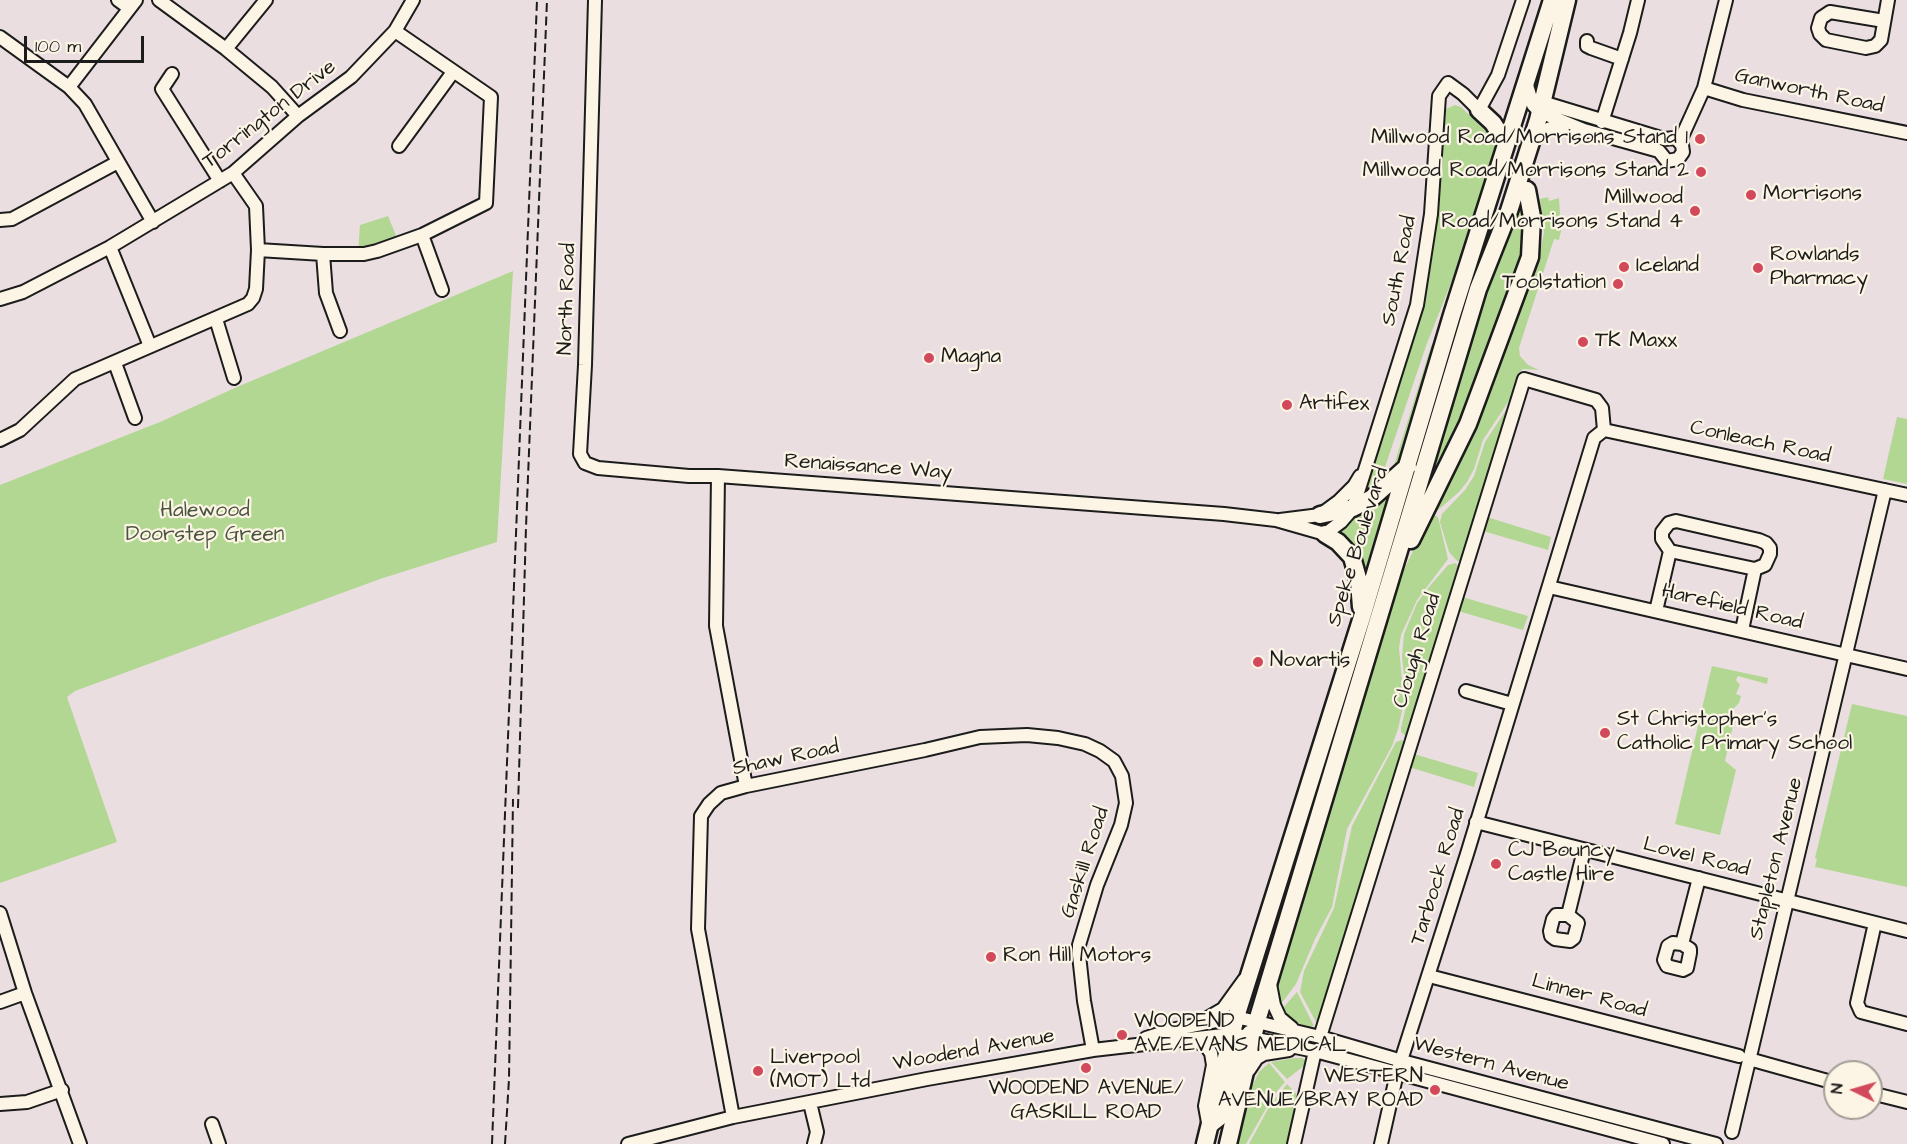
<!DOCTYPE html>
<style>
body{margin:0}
#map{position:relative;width:1907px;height:1144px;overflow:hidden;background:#ebdee1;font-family:"Architects Daughter",sans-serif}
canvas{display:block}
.north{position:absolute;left:1823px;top:1060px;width:60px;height:60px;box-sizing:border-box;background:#fcf5e5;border:2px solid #a29e95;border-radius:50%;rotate:275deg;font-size:16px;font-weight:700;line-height:24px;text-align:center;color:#1c1c1c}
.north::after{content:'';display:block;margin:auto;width:21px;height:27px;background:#d1495b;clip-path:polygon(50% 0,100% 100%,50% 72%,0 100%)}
.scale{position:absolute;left:24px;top:36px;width:120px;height:27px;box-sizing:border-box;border:3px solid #1c1c1c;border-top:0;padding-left:8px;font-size:18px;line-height:21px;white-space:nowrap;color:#1c1c1c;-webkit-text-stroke:4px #fcf5e5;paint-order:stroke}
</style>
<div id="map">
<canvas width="1907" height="1144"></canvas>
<div class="north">N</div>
<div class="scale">100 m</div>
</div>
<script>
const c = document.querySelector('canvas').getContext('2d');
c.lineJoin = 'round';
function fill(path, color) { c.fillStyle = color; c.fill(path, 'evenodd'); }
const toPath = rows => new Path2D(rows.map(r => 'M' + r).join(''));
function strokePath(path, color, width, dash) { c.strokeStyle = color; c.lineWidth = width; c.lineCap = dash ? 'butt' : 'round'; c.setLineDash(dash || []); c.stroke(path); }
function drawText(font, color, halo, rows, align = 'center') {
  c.font = font + ' "Architects Daughter",sans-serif'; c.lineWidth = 4.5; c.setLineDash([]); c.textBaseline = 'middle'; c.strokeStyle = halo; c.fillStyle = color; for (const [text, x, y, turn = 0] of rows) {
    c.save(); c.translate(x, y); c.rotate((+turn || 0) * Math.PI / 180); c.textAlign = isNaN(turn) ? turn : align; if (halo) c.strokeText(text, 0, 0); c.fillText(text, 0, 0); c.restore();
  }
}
fill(toPath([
 [1455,105,1461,107,1497,142,1460,260,1426,346,1385,467,1373,464,1423,306,1431,265,1446,109],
 [1522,192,1525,203,1524,256,1480,384,1408,534,1483,294],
 [1548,197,1549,201,1559,198,1561,231,1559,240,1554,239,1519,348,1520,356,1528,365,1539,370,1523,369,1519,373,1512,396,1483,440,1474,469,1467,482,1459,492,1438,510,1436,509,1479,420,1522,307,1539,257,1544,233,1540,199],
 [388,216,399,243,358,254,360,225],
 [1498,224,1251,1005,1248,1005,1474,274],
 [513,271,497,542,380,579,75,691,67,697,117,842,0,883,0,485,160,422,237,387],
 [1443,325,1403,456,1389,481,1360,504,1371,469,1391,475,1431,346],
 [1510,404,1465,561,1457,561,1449,552,1440,522,1442,514,1465,490,1474,476,1485,442],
 [1897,417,1907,419,1907,484,1883,479],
 [1393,487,1366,587,1334,536,1355,514],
 [1431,513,1438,517,1448,559,1417,600,1401,635,1399,648,1404,702,1398,729,1392,746,1347,829,1332,907,1315,939,1296,984,1281,1004,1278,1002,1278,987,1338,776,1404,570],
 [1487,517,1551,537,1548,550,1483,531],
 [1455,563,1462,569,1407,737,1401,732,1401,728,1407,703,1402,657,1404,634,1417,603,1429,587,1448,565],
 [1462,597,1528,616,1523,630,1458,611],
 [1712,666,1768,678,1767,684,1738,676,1736,680,1740,685,1736,694,1741,696,1739,703,1734,708,1727,723,1733,726,1725,761,1736,770,1720,835,1675,824],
 [1852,704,1907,716,1907,887,1815,867,1817,859,1815,858],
 [1402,740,1407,745,1321,1023,1316,1022,1300,992,1304,971,1334,908,1352,826,1396,742],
 [1414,754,1478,773,1474,787,1409,767],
 [1297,992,1314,1026,1308,1027,1288,1019,1282,1009],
 [1295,1058,1302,1058,1307,1061,1305,1065,1287,1079,1271,1062],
 [1269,1063,1285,1082,1273,1096,1246,1144,1238,1144,1252,1087,1259,1072],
 [1287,1084,1301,1099,1291,1144,1249,1144,1269,1107]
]), '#b2d792');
strokePath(toPath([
 [1501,138,1524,184]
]), '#c2b7ba', 16, [16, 8]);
const minor = toPath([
 [118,0,129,8],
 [159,0,226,49,272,87,298,116],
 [595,0,585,365,580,454,585,463,598,468,689,476,718,476],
 [1884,21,1830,12,1821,18,1818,28,1820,34,1826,40,1866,48,1875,46,1881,40,1888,0],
 [0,37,69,87,85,104,153,222],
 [1587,41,1587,46,1591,48,1622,59],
 [226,49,266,0],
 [172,74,162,89,220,181],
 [1526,82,1533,105,1540,112,1584,130,1659,151,1667,161,1678,159,1683,152,1682,145,1676,138,1664,139,1542,102],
 [69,87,136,0],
 [1704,88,1743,100,1907,133],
 [1602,122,1630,33,1638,0],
 [1680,141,1704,88,1726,0],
 [1531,143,1548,129,1557,126,1571,128],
 [399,146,453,72],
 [0,220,12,219,118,162],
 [422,235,442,290],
 [110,247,150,346],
 [258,250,323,254,364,254,377,251,422,235,486,203,491,97,395,31],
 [323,254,326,293,340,331],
 [0,299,23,292,110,247,233,173,298,116,351,77,395,31,413,0],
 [216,319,234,378],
 [115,363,135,418],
 [1604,430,1907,495],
 [0,440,20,430,75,379,248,304,253,298,256,289,258,250,256,206,233,173],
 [1280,520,1320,515,1339,501,1354,486,1360,476],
 [1549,587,1907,669],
 [1656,611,1670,551],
 [1742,630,1755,569,1670,551,1662,539,1662,532,1669,523,1676,521,1759,540,1766,543,1770,548,1770,554,1765,565,1755,569],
 [1466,691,1512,704],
 [746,786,716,626,718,476,1224,514,1276,520,1325,534,1341,522,1353,508,1417,305,1431,214,1439,96,1448,83,1463,94,1479,110,1498,75,1523,0],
 [1476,822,1907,931],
 [0,913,25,993,80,1144],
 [1568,915,1556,915,1553,919,1550,931,1551,936,1555,939,1570,941,1574,938,1578,923,1568,915,1584,850],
 [1875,923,1857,1003,1861,1012,1907,1024],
 [1682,944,1690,949,1690,953,1687,968,1683,970,1667,966,1664,960,1668,946,1673,943,1682,944,1699,878],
 [1429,976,1739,1056],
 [1270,984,1274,1005,1280,1018,1292,1028],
 [0,1002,25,993],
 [1204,1020,1223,1009,1244,980],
 [1320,1037,1524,379,1596,400,1602,408,1604,430],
 [1146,1038,1171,1030,1236,1017,1320,1037,1402,1061,1716,1144],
 [1190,1041,1198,1042,1206,1046,1211,1053,1213,1065,1205,1106,1209,1128,1223,1117,1239,1045,1249,1032],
 [1749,1059,1835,1083],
 [1249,1070,1257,1058,1264,1054,1289,1050],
 [1871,1093,1907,1102],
 [810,1103,817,1132,814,1144],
 [0,1104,27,1102,62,1090],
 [733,1117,698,929,701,816,709,804,721,793,746,786,925,750,980,737,1027,735,1058,738,1085,744,1100,751,1114,761,1122,776,1126,803,1121,825,1097,885,1079,945,1079,955,1084,1001,1093,1050],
 [212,1124,219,1144],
 [1732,1132,1885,490],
 [628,1144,733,1117,927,1079,1093,1050,1232,1034,1315,1051,1663,1144],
 [1294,1144,1315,1051],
 [1381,1144,1397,1073,1467,854,1594,438,1604,430]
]);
const highway = toPath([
 [1479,110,1493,123,1498,131],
 [1320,515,1353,508,1372,498,1408,466],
 [1325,534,1338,542,1352,557,1359,582,1361,607],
 [1411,540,1468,424,1530,257,1532,217,1527,190],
 [1205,1144,1236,1017,1362,617,1452,315,1552,0],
 [1228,1144,1257,1021,1478,289,1509,211,1538,120,1567,0]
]);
strokePath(minor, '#1c1c1c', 16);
strokePath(highway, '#1c1c1c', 21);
strokePath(minor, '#fcf5e5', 12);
strokePath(highway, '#fcf5e5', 16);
strokePath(toPath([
 [518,808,526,527,547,0],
 [492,1144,537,0],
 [505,1144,509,1079,513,799]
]), '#1c1c1c', 2, [9, 4.5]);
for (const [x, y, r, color] of [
 [1700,139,6,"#d1495b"],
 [1701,172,6,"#d1495b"],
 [1751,195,6,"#d1495b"],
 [1695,211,6,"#d1495b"],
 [1624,267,6,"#d1495b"],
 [1758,268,6,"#d1495b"],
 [1618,284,6,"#d1495b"],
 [1583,342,6,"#d1495b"],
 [929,358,6,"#d1495b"],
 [1287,405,6,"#d1495b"],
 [1258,662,6,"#d1495b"],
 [1605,733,6,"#d1495b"],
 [1496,864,6,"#d1495b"],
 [991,957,6,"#d1495b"],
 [1122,1035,6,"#d1495b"],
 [1086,1068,6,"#d1495b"],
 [758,1071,6,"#d1495b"],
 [1435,1090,6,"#d1495b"]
]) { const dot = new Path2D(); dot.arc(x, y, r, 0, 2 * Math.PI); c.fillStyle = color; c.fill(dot); strokePath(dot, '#fcf5e5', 2); }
drawText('21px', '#1c1c1c', '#fcf5e5', [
 ["Ganworth Road",1809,92,12],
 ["Torrington Drive",270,115,-38],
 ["South Road",1400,271,-79],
 ["North Road",568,299,-88],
 ["Conleach Road",1760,443,12],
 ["Renaissance Way",868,468,4],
 ["Speke Boulevard",1359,547,-73],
 ["Harefield Road",1732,608,13],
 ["Clough Road",1418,651,-73],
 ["Shaw Road",786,759,-12],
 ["Lovel Road",1696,858,14],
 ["Stapleton Avenue",1777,859,-76],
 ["Gaskill Road",1086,863,-72],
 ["Tarbock Road",1439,877,-73],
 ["Linner Road",1589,997,15],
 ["Woodend Avenue",974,1051,-10],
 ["Western Avenue",1491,1065,15]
]);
drawText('21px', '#1c1c1c', '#fcf5e5', [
 ["Millwood Road/Morrisons Stand 1",1688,139,"right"],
 ["Millwood Road/Morrisons Stand 2",1689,172,"right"],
 ["Morrisons",1763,195],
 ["Millwood",1683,199,"right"],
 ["Road/Morrisons Stand 4",1683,223,"right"],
 ["Rowlands",1770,256],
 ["Pharmacy",1770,280],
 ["Iceland",1636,267],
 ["Toolstation",1606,284,"right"],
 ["TK Maxx",1595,342],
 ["Magna",941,358],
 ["Artifex",1299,405],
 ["Novartis",1270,662],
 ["St Christopher's",1617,721],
 ["Catholic Primary School",1617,745],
 ["CJ Bouncy",1508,852],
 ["Castle Hire",1508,876],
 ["Ron Hill Motors",1003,957],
 ["WOODEND",1134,1023],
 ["AVE/EVANS MEDICAL",1134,1047],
 ["Liverpool",770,1059],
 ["(MOT) Ltd",770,1083],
 ["WESTERN",1423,1078,"right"],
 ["AVENUE/BRAY ROAD",1423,1102,"right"],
 ["WOODEND AVENUE/",1086,1090,"center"],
 ["GASKILL ROAD",1086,1114,"center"]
], 'left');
drawText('21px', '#49543f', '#fcf5e5', [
 ["Halewood",205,512],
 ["Doorstep Green",205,536]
]);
</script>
